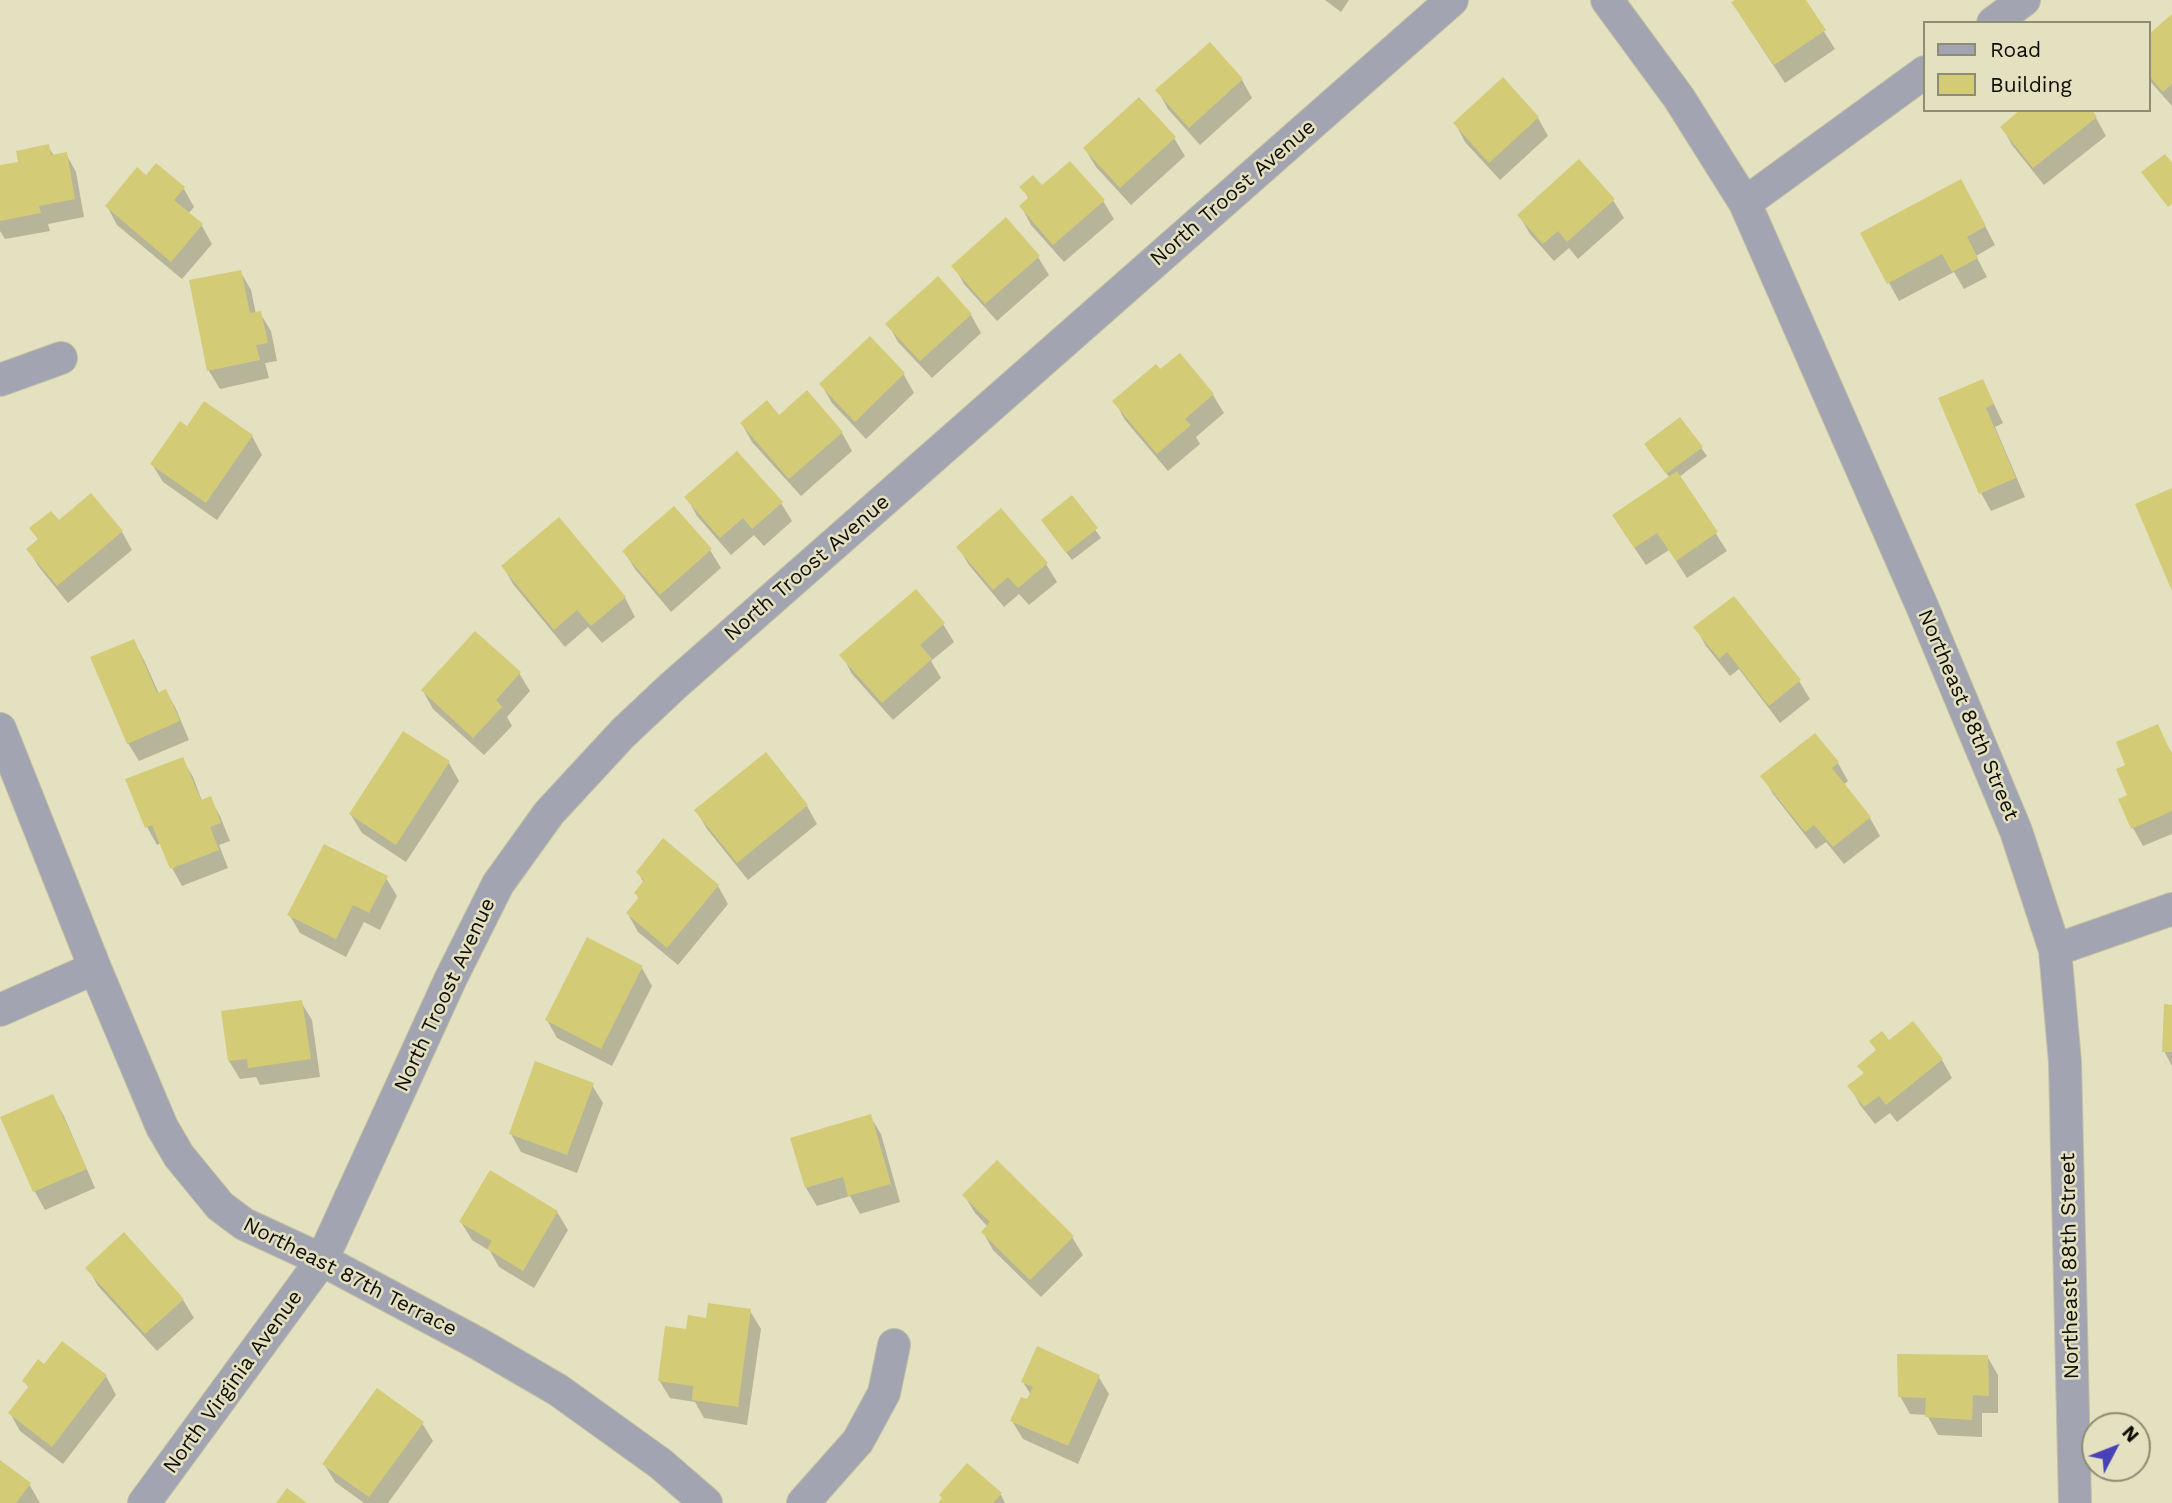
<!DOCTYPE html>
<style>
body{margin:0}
#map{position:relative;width:2172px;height:1503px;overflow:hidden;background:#e4e1c0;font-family:"Work Sans",sans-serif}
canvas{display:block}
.legend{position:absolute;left:1923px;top:21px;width:228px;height:91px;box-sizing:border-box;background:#e4e1c0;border:2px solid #8e8c74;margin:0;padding:9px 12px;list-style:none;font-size:21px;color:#0d0c03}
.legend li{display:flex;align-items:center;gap:14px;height:35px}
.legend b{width:35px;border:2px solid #8e8c74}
.north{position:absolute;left:2081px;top:1412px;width:70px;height:70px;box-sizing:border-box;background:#e4e1c0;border:2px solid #8e8c74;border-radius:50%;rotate:48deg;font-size:19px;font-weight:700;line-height:28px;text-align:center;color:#0d0c03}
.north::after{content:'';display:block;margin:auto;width:24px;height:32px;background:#4941b7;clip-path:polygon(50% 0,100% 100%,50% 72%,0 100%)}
</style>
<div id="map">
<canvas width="2172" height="1503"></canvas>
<ul class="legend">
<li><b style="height:9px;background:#a2a4b2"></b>Road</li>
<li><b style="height:19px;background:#d4cb77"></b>Building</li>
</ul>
<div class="north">N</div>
</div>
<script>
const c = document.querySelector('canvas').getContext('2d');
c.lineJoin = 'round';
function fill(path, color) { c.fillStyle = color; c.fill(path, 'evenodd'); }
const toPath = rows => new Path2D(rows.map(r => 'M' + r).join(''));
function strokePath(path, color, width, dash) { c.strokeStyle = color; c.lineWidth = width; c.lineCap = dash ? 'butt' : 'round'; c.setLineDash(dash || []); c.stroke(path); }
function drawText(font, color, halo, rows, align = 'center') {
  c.font = font + ' "Work Sans",sans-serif'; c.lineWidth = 5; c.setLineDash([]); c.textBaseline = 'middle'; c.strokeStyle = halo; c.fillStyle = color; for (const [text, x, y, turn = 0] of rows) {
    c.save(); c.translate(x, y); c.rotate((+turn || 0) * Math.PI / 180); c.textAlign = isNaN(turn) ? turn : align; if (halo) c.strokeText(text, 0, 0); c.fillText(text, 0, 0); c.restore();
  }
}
fill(toPath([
 [1325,0,1349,0,1341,12],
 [1738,0,1804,0,1835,49,1785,83,1744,21],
 [2172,17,2172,106,2149,80,2149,36],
 [1242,80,1252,98,1200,145,1168,109,1158,91],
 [1538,118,1548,136,1500,180,1465,142,1455,123],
 [2096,118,2106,136,2044,185,2012,145,2002,127],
 [1174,138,1185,156,1131,205,1096,167,1085,149],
 [48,146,54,156,66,154,76,172,84,217,48,224,50,231,5,239,0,231,0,167,20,163],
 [156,165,184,189,194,207,188,214,202,226,212,244,182,279,117,225,107,206,146,178],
 [1022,187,1042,188,1103,201,1114,219,1064,262,1031,225,1021,206,1029,199],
 [1971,199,1995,245,1976,256,1987,277,1964,289,1954,272,1899,301,1862,234],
 [1613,200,1624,218,1578,259,1569,248,1554,261,1530,234,1519,215],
 [1038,257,1049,275,997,321,964,284,954,266],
 [240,271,251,290,256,314,260,313,271,331,277,361,265,363,269,378,220,389,209,371,191,282],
 [971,315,981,333,932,378,898,342,888,324],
 [870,338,904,375,914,393,866,439,832,403,821,384],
 [1160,372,1213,395,1224,413,1196,437,1200,444,1168,471,1125,420,1115,402],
 [1983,381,2003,423,1995,427,2025,497,1991,511,1981,493,1941,399],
 [806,393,842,433,852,451,801,496,752,442,742,424,779,417],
 [1680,419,1707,456,1679,477,1727,551,1687,578,1669,550,1646,565,1625,534,1670,478,1651,453],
 [252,436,262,455,217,520,163,482,152,464],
 [1072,497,1101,538,1072,560,1048,529],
 [687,498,781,503,792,521,764,546,754,535,731,555,697,516],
 [559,520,625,598,635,617,602,643,588,627,565,647,513,584,503,566],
 [59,522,122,532,132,550,68,603,39,567,28,549,39,541,32,529],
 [958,547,1046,564,1057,582,1029,605,1019,594,1004,607,969,565],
 [710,550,721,568,671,612,635,569,624,551],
 [943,624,954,642,931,661,941,678,893,720,852,674,842,655],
 [1696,628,1799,681,1810,699,1780,723,1739,669,1730,676,1706,646],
 [134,641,144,660,159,694,166,691,176,709,189,740,139,761,128,743],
 [519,673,530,691,507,717,512,726,484,755,433,709,423,691],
 [2157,726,2172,754,2172,834,2143,846,2133,828,2127,766],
 [1815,735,1838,763,1848,781,1843,785,1870,818,1880,836,1844,864,1826,842,1816,849,1773,794,1763,776],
 [765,755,807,806,817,824,748,880,707,829,696,810],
 [182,759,193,777,202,801,210,798,220,816,230,841,219,845,228,868,182,886,172,868,161,843,157,845,147,827],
 [449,763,459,781,406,862,362,833,351,815],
 [638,872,718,886,728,904,678,965,638,932,628,914,639,899,636,893,644,883],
 [386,878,397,896,380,930,364,922,346,957,300,933,289,914],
 [642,968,652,986,612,1066,557,1038,547,1020],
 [301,1002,312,1020,320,1077,260,1085,256,1077,240,1079,229,1061],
 [2172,1006,2172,1066,2164,1051],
 [1913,1023,1942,1060,1952,1078,1897,1122,1890,1113,1875,1124,1860,1105,1850,1086,1865,1075,1860,1066],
 [592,1085,603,1103,577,1173,521,1152,511,1134],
 [52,1096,63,1114,95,1188,45,1210,35,1192,2,1118],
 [870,1116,881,1134,900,1202,860,1214,850,1196,817,1206,806,1188],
 [964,1195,1072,1237,1083,1255,1041,1297,993,1250,983,1232,988,1227,975,1213],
 [557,1212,568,1230,534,1288,499,1267,490,1251,472,1240,461,1222],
 [124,1235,183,1300,194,1318,157,1351,98,1286,88,1268],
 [750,1311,761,1329,747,1425,704,1418,695,1402,670,1398,659,1380,688,1331,708,1320],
 [63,1343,106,1376,116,1395,63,1464,20,1431,10,1413,29,1388,24,1381,45,1367],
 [1987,1356,1998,1375,1998,1413,1982,1413,1982,1437,1938,1435,1927,1415,1910,1414,1900,1396],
 [1098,1376,1109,1394,1078,1464,1023,1439,1012,1421,1031,1395,1023,1382],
 [422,1423,433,1441,388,1503,364,1503,335,1482,324,1464],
 [0,1462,29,1484,40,1503,0,1503],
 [1001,1495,1005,1503,940,1503]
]), '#0003');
fill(toPath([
 [1735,0,1806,0,1826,30,1774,65,1731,2],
 [2172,14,2172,84,2163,92,2149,76,2149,34],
 [1210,42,1243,79,1189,128,1155,90],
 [1503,77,1539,117,1489,163,1453,123],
 [1139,97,1176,137,1120,188,1083,148],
 [2020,110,2092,110,2097,117,2033,168,2000,127],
 [49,144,51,155,67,152,75,199,39,206,41,213,0,221,0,165,18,162,16,151],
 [2165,154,2172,163,2172,204,2168,207,2141,172],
 [1579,159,1615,199,1567,242,1558,231,1543,244,1517,215],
 [1070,161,1105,200,1053,245,1019,206,1029,197,1019,187,1033,175,1042,185],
 [156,163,185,187,174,200,203,224,171,262,105,206,137,167,146,175],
 [1961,179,1986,226,1967,237,1978,258,1952,272,1942,254,1887,284,1860,233],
 [1006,217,1040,256,985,304,951,266],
 [241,270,250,313,261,311,268,343,256,345,260,360,207,371,189,280],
 [938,276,972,314,920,361,885,324],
 [870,336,905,373,855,422,819,384],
 [1180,353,1214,394,1185,419,1191,425,1157,454,1112,401,1156,364,1160,369],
 [1983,379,1994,404,1986,408,2016,478,1979,494,1938,398],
 [807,390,843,432,789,479,740,423,767,400,779,415],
 [204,401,253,435,206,503,150,464,180,421,187,426],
 [1680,417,1703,447,1666,474,1644,444],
 [737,451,783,502,752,529,743,518,720,538,684,497],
 [1677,471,1718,532,1676,561,1657,533,1634,548,1612,515],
 [2172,488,2172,591,2135,504],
 [91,493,123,531,57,586,26,549,38,539,29,528,51,511,59,520],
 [1072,495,1098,528,1066,553,1041,520],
 [674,506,712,549,660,595,622,551],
 [1001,508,1048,563,1018,588,1008,577,993,590,956,547],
 [559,517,626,597,591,626,577,610,554,630,501,566],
 [916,589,945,623,920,645,932,659,882,703,839,655],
 [1734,596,1801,680,1769,706,1727,652,1719,659,1693,627],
 [475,631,521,672,496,700,502,707,473,738,421,690],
 [134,639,157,693,166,689,180,721,127,744,90,657],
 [2158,724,2171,753,2172,752,2172,811,2131,829,2118,799,2127,795,2116,769,2125,765,2116,742],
 [403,731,450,761,396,845,349,814],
 [1815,733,1839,762,1832,768,1871,817,1833,847,1814,825,1805,832,1760,776],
 [766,752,808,805,737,863,694,810],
 [183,757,201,800,211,796,221,823,210,827,219,850,170,869,152,825,145,828,125,779],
 [663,838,719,885,667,948,626,913,639,897,634,893,644,880,636,872],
 [324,844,388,876,369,913,353,905,336,939,287,915],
 [587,937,643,966,601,1049,545,1020],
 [302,1000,311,1059,248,1068,247,1059,228,1061,221,1011],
 [2164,1004,2172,1005,2172,1052,2162,1052],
 [1913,1021,1943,1059,1886,1105,1879,1096,1864,1107,1847,1086,1864,1073,1857,1066,1876,1050,1869,1041,1882,1031,1889,1040],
 [535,1061,594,1083,567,1155,509,1134],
 [53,1094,87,1169,33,1192,0,1117],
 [871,1114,891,1184,848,1196,843,1177,805,1188,790,1138],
 [997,1160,1074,1236,1030,1280,981,1232,990,1222,962,1195],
 [490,1170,558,1211,523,1271,487,1249,492,1241,459,1222],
 [124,1232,184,1299,145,1334,85,1268],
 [708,1303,751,1309,738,1407,692,1400,693,1386,658,1381,665,1326,686,1329,688,1315,706,1318],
 [62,1341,107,1375,52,1447,8,1413,29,1386,22,1381,38,1359,44,1364],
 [1037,1346,1100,1375,1068,1446,1010,1421,1021,1397,1027,1399,1033,1387,1021,1382],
 [1897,1354,1988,1355,1989,1396,1973,1395,1972,1420,1925,1417,1926,1398,1898,1397],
 [377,1388,424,1422,369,1497,322,1464],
 [0,1460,31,1483,16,1503,0,1503],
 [967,1463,1002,1493,993,1503,938,1503,942,1498,939,1495],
 [287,1488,307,1503,276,1503]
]), '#d4cb77');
const minor = toPath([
 [1607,0,1679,98,1745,203,1922,606,2016,831,2055,950,2065,1062,2075,1503],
 [1993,23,2024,0],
 [1745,203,1925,72],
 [0,380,61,358],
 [0,729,95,968,162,1127,179,1156,220,1206,244,1224,322,1260,479,1344,558,1390,661,1464,706,1503],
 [2055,950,2172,909],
 [0,1010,95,968],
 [144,1503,322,1260,451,978,498,884,549,813,623,733,673,686,1452,0],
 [803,1503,858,1441,884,1393,894,1345]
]);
strokePath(minor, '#c2bfa2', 34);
strokePath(minor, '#a2a4b2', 32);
drawText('21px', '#0d0c03', '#e4e1c0', [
 ["North Troost Avenue",1233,193,-41],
 ["North Troost Avenue",807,568,-41],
 ["Northeast 88th Street",1968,715,67],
 ["North Troost Avenue",445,995,-65],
 ["Northeast 88th Street",2070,1266,-91],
 ["Northeast 87th Terrace",350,1277,27],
 ["North Virginia Avenue",233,1382,-54]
]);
</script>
